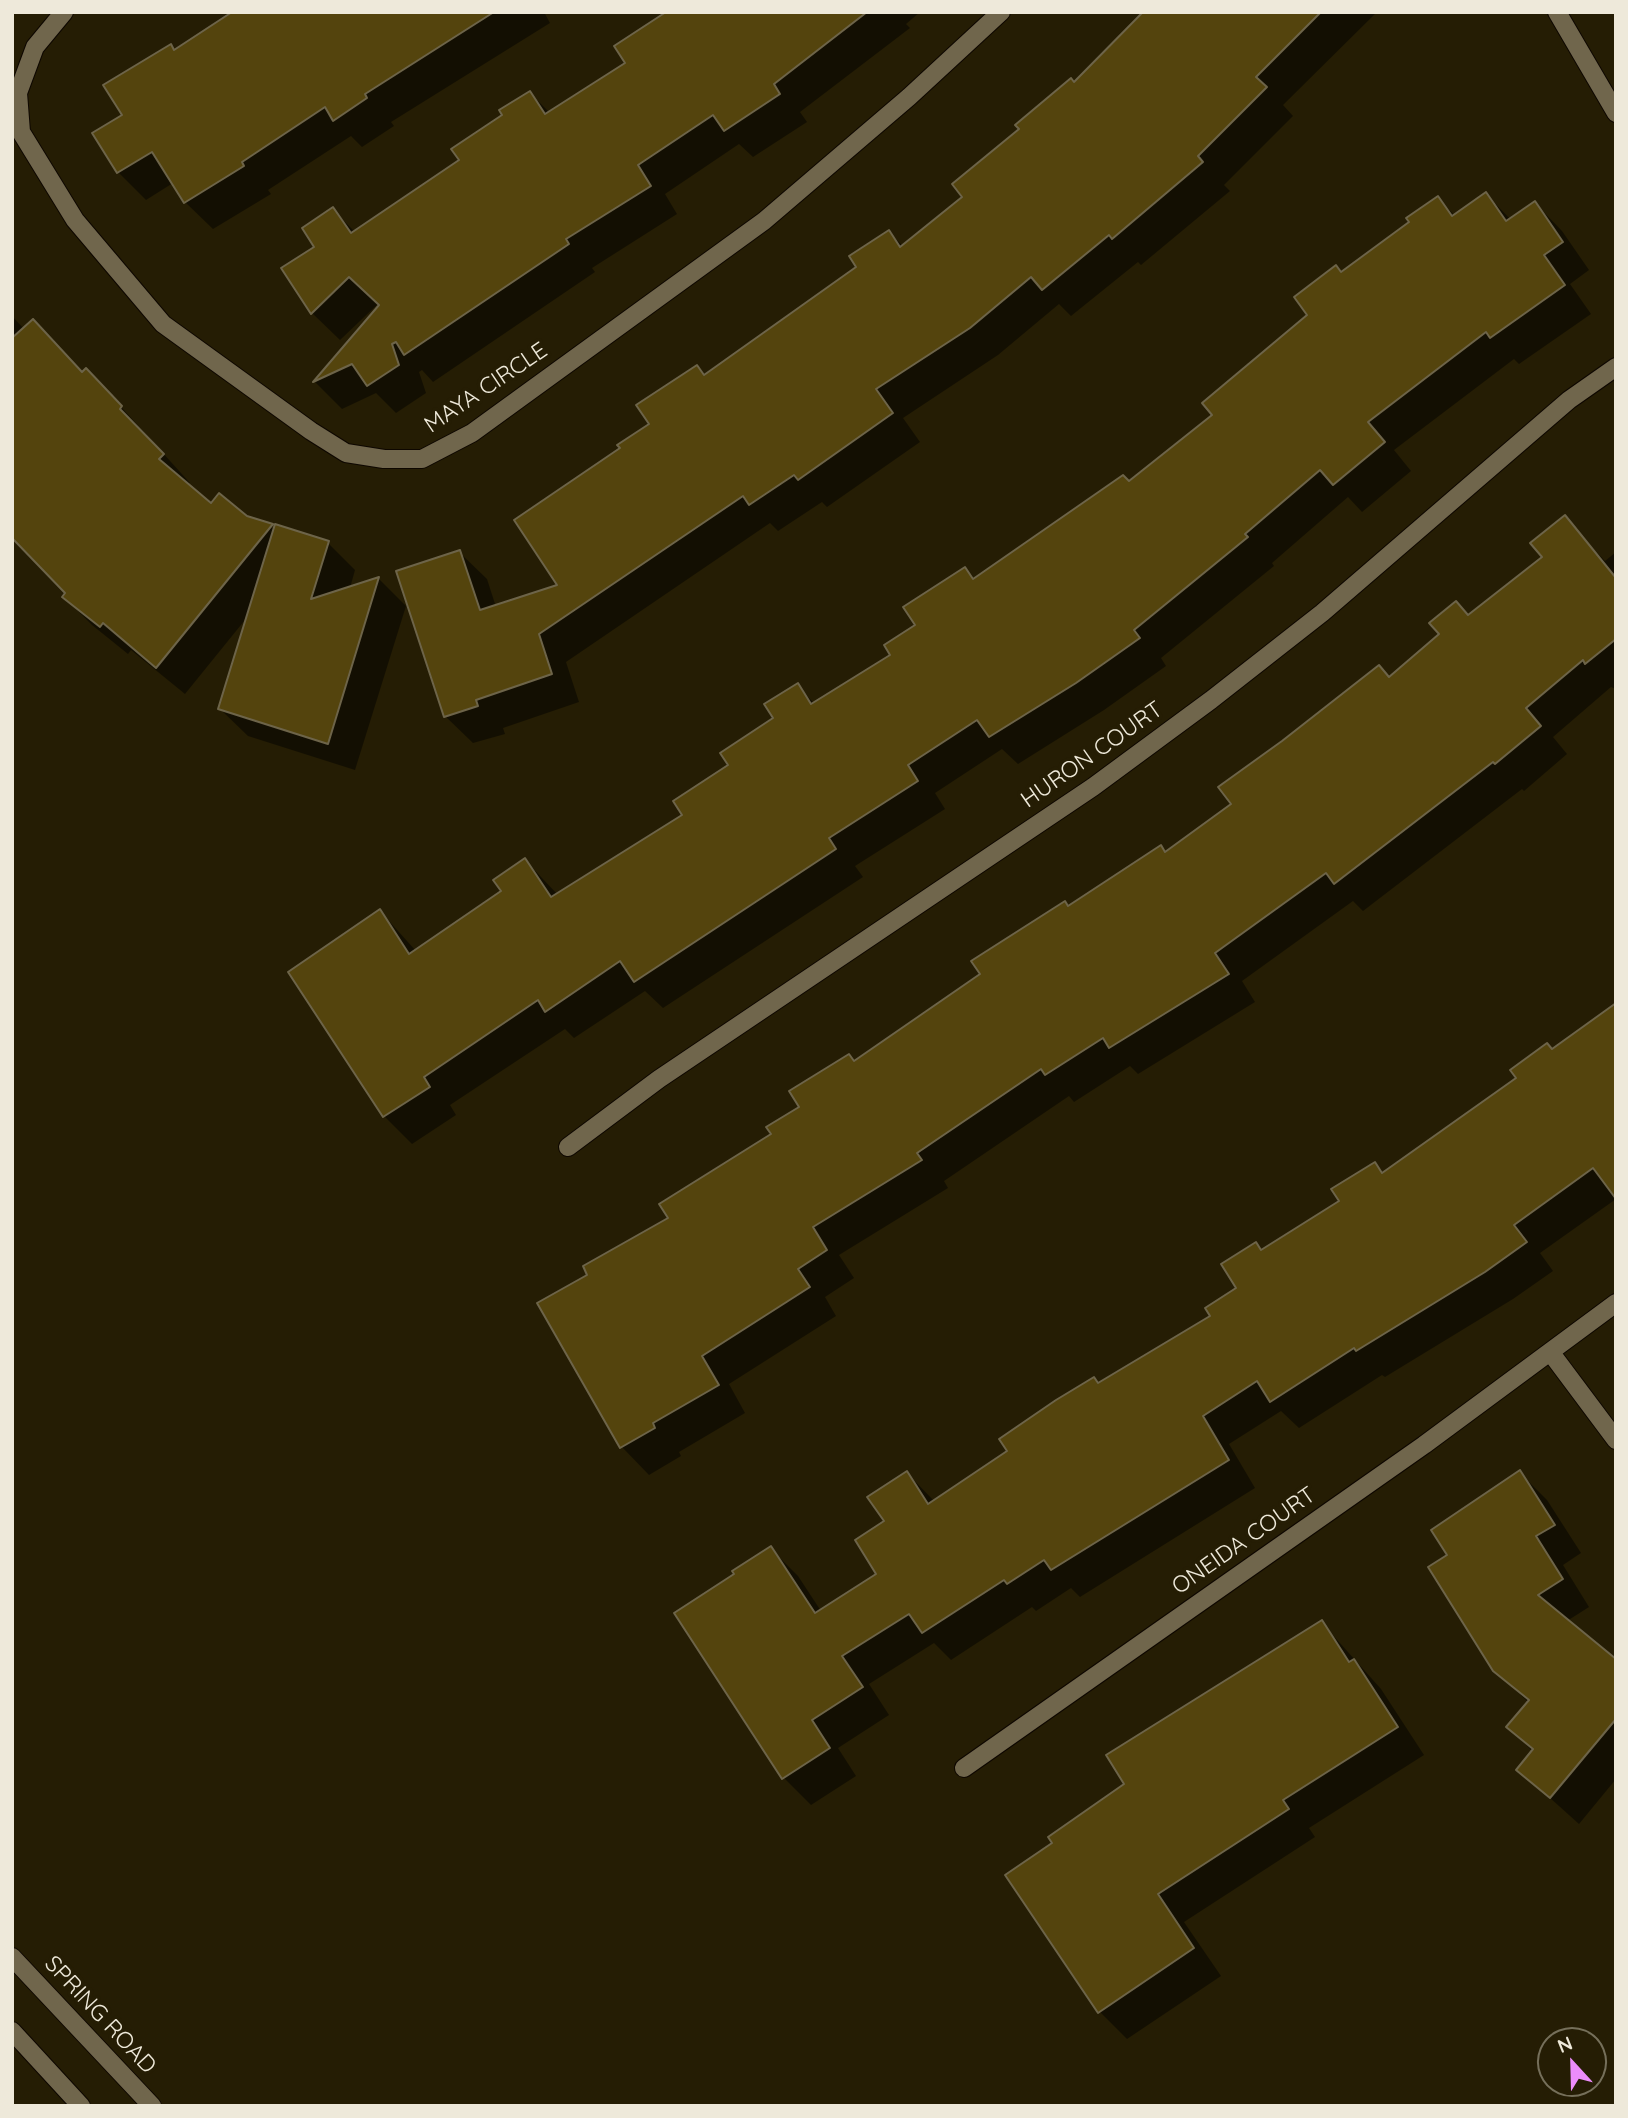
<!DOCTYPE html>
<style>
body{margin:0}
#map{position:relative;width:1628px;height:2118px;overflow:hidden;background:#251d04;font-family:Quicksand,sans-serif}
canvas{display:block}
.frame{position:absolute;inset:0;border:14px solid #eee9da;pointer-events:none}
.north{position:absolute;left:1537px;top:2027px;width:70px;height:70px;box-sizing:border-box;background:#251d04;border:2px solid #756f5a;border-radius:50%;rotate:338deg;font-size:19px;font-weight:700;line-height:28px;text-align:center;color:#eee9da}
.north::after{content:'';display:block;margin:auto;width:24px;height:32px;background:#ec8cfb;clip-path:polygon(50% 0,100% 100%,50% 72%,0 100%)}
</style>
<div id="map">
<canvas width="1628" height="2118"></canvas>
<div class="frame"></div>
<div class="north">N</div>
</div>
<script>
const c = document.querySelector('canvas').getContext('2d');
c.lineJoin = 'round';
function fill(path, color) { c.fillStyle = color; c.fill(path, 'evenodd'); }
const toPath = rows => new Path2D(rows.map(r => 'M' + r).join(''));
function strokePath(path, color, width, dash) { c.strokeStyle = color; c.lineWidth = width; c.lineCap = dash ? 'butt' : 'round'; c.setLineDash(dash || []); c.stroke(path); }
function drawText(font, color, halo, rows, align = 'center') {
  c.font = font + ' Quicksand,sans-serif'; c.lineWidth = 7; c.setLineDash([]); c.textBaseline = 'middle'; c.strokeStyle = halo; c.fillStyle = color; for (const [text, x, y, turn = 0] of rows) {
    c.save(); c.translate(x, y); c.rotate((+turn || 0) * Math.PI / 180); c.textAlign = isNaN(turn) ? turn : align; if (halo) c.strokeText(text, 0, 0); c.fillText(text, 0, 0); c.restore();
  }
}
fill(toPath([
 [235,12,544,12,550,23,391,122,394,126,362,147,351,136,268,190,271,194,213,229,185,202,173,183,146,200,118,172,124,116,171,47,176,52],
 [669,12,920,12,906,24,910,28,800,112,807,122,753,157,739,144,665,194,677,214,592,268,595,272,433,382,422,370,419,372,426,393,396,413,376,393,342,409,315,382,382,304,380,302,340,340,312,313,284,269,317,247,332,209,355,232,461,161,530,93,550,113,628,63],
 [1146,12,1377,12,1283,105,1293,116,1224,185,1230,191,1141,265,1138,262,1071,316,1059,304,998,355,903,418,920,442,827,507,822,502,778,531,770,523,566,662,579,702,503,728,505,734,473,743,445,716,459,552,487,579,496,607,560,586,622,449,651,425,697,367,705,376,858,268,889,232,903,246,964,197],
 [1486,194,1511,220,1535,203,1562,231,1589,270,1570,284,1591,314,1519,364,1514,359,1394,450,1411,471,1362,512,1348,497,1272,563,1274,566,1161,658,1166,666,1104,710,1018,764,1002,749,935,793,945,809,855,866,863,877,663,1008,645,991,574,1038,565,1029,450,1105,456,1115,412,1144,384,1116,380,911,416,951,503,892,525,860,558,895,684,816,775,718,797,686,815,704,893,655,965,569,975,580,1130,483,1215,415,1310,315,1342,274,1411,222,1438,198,1455,216],
 [12,316,24,329,113,398,190,483,187,485,211,506,275,529,328,543,355,570,350,588,379,579,406,606,355,770,248,736,220,709,249,615,185,694,131,650,128,654,92,625,64,597,67,593,12,536],
 [1564,518,1605,561,1616,552,1616,689,1611,687,1553,737,1567,754,1524,791,1522,789,1363,911,1353,901,1242,981,1255,1002,1138,1074,1130,1066,1074,1102,1069,1096,944,1181,948,1188,839,1255,854,1278,825,1297,836,1316,729,1384,745,1413,679,1452,681,1456,649,1475,622,1447,590,1275,671,1218,855,1063,982,974,1069,907,1161,848,1166,853,1234,804,1544,557],
 [1616,1005,1616,1199,1540,1253,1553,1271,1513,1299,1385,1377,1382,1375,1299,1428,1281,1411,1229,1444,1255,1488,1080,1597,1071,1588,1036,1611,1032,1607,951,1660,934,1643,869,1684,889,1715,838,1748,856,1776,811,1805,783,1777,737,1575,770,1548,798,1576,821,1611,878,1574,886,1522,907,1473,935,1502,1099,1385,1212,1316,1239,1288,1256,1244,1262,1251,1341,1202,1375,1164,1384,1173],
 [1520,1473,1547,1500,1581,1553,1563,1565,1589,1607,1567,1621,1616,1662,1616,1779,1579,1824,1519,1770,1533,1752,1509,1727,1529,1703,1495,1670,1449,1555],
 [1322,1623,1381,1689,1424,1755,1309,1828,1315,1837,1184,1922,1221,1976,1127,2039,1100,2012,1055,1843]
]), '#0007');
const building = toPath([
 [232,12,494,12,365,94,367,98,333,121,325,107,242,162,244,166,184,203,152,152,117,173,92,133,122,115,103,85,171,44,174,50,232,12],
 [666,12,867,12,774,84,780,94,724,131,713,115,638,165,651,186,566,239,569,244,404,355,396,342,392,344,399,365,367,386,352,364,313,382,379,305,349,277,311,314,281,268,314,247,302,228,333,207,351,233,459,160,451,149,502,115,499,110,530,91,545,114,625,63,614,46,666,12],
 [1143,12,1321,12,1256,77,1267,87,1198,156,1203,162,1112,239,1109,235,1042,290,1031,277,970,328,876,389,893,413,798,480,794,475,749,505,743,496,539,634,552,674,476,700,478,706,444,717,396,571,460,550,480,610,557,585,514,520,620,448,617,445,649,424,636,405,697,365,704,375,856,267,849,256,889,230,900,247,962,197,952,184,1019,129,1015,125,1071,78,1074,82,1143,12],
 [1486,192,1506,221,1535,201,1563,242,1544,255,1565,285,1490,338,1486,332,1368,422,1385,442,1333,485,1320,470,1245,534,1248,537,1134,630,1140,638,1076,683,989,737,977,720,908,765,918,781,829,838,836,849,634,982,620,961,545,1012,538,1000,424,1077,430,1087,383,1117,288,972,380,909,409,954,501,891,493,880,525,858,551,897,682,815,673,801,728,765,720,753,773,718,764,704,798,683,811,704,890,655,884,645,915,625,903,607,965,567,973,579,1123,475,1129,481,1212,415,1202,403,1307,315,1294,297,1336,265,1341,272,1409,222,1406,218,1438,196,1452,216,1486,192],
 [33,319,82,372,86,368,122,406,120,409,164,454,159,459,211,503,219,493,247,516,273,524,156,668,103,623,100,627,62,597,65,593,12,538,12,338,33,319],
 [1565,515,1616,578,1616,639,1585,664,1583,660,1526,708,1541,726,1495,764,1493,762,1334,884,1326,873,1215,953,1229,974,1109,1048,1103,1038,1045,1075,1041,1069,917,1153,922,1160,813,1227,827,1250,798,1269,810,1287,702,1356,719,1385,653,1423,655,1428,620,1448,537,1303,587,1275,583,1266,668,1218,659,1204,771,1134,766,1127,799,1107,789,1091,849,1054,854,1061,980,974,971,961,1065,901,1068,906,1161,845,1165,852,1231,804,1218,787,1282,741,1379,665,1389,677,1439,634,1429,623,1456,601,1468,615,1542,557,1530,543,1565,515],
 [275,524,329,541,311,599,379,577,328,744,218,709,275,524],
 [1616,1003,1616,1199,1593,1168,1514,1225,1527,1242,1485,1272,1356,1351,1354,1348,1270,1402,1257,1381,1203,1416,1229,1460,1051,1570,1044,1560,1007,1584,1004,1580,922,1633,909,1614,842,1656,863,1687,812,1720,830,1748,782,1779,674,1613,734,1574,732,1571,771,1546,815,1613,876,1574,855,1540,884,1521,867,1497,907,1471,928,1504,1007,1451,999,1439,1056,1400,1094,1377,1098,1383,1210,1316,1205,1308,1236,1288,1221,1264,1256,1242,1261,1250,1339,1201,1331,1189,1375,1162,1382,1173,1516,1078,1510,1070,1547,1043,1552,1049,1616,1003],
 [1520,1470,1555,1525,1536,1536,1563,1579,1538,1595,1616,1659,1616,1719,1550,1798,1516,1770,1533,1749,1506,1727,1529,1700,1493,1671,1428,1567,1447,1555,1431,1530,1520,1470],
 [1322,1620,1349,1662,1354,1659,1398,1727,1283,1800,1289,1809,1158,1894,1194,1948,1098,2013,1005,1875,1052,1843,1048,1837,1124,1784,1106,1755,1322,1620]
]);
fill(building, '#54440d');
strokePath(building, '#6d6449', 2);
const street = toPath([
 [64,12,35,47,18,93,21,132,75,220,163,324,311,431,346,453,384,459,422,459,472,433,764,221,909,97,1001,12],
 [1557,12,1616,113],
 [568,1147,659,1079,1093,787,1211,700,1322,613,1569,400,1616,367],
 [1551,1353,1616,1440],
 [964,1768,1424,1445,1616,1303]
]);
const secondary = toPath([
 [12,1957,152,2106],
 [12,2031,81,2106]
]);
strokePath(street, '#0e0700', 20);
strokePath(secondary, '#0e0700', 20);
strokePath(street, '#70664c', 18);
strokePath(secondary, '#70664c', 18);
drawText('23px', '#eee9da', '#251d04', [
 ["MAYA CIRCLE",486,388,-34],
 ["HURON COURT",1092,755,-35],
 ["ONEIDA COURT",1244,1541,-35],
 ["SPRING ROAD",100,2015,47]
]);
</script>
